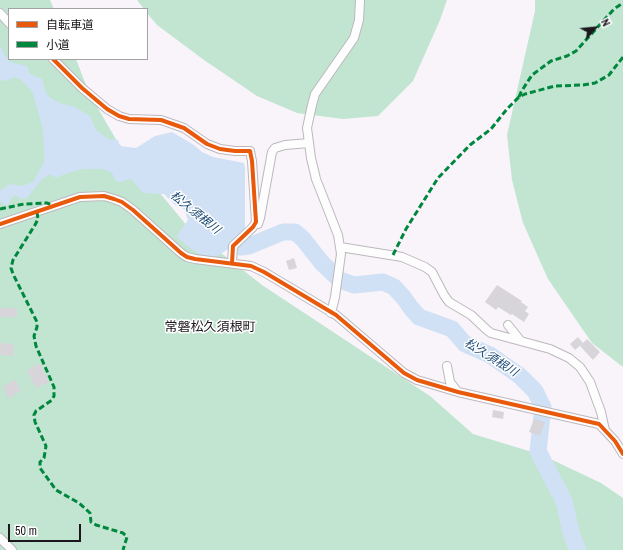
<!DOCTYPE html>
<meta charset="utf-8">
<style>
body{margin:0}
#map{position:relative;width:623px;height:550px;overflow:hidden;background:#f9f4fa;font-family:"Archivo Narrow","Noto Sans JP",sans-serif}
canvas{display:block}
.legend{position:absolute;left:8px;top:8px;width:140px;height:52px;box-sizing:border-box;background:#fff;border:1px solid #a4a2a4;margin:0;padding:5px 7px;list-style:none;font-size:12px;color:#1b171c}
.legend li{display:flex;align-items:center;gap:8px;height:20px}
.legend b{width:20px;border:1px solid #a4a2a4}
.north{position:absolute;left:575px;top:8px;width:40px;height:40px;-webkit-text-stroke:3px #fff;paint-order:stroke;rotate:63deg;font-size:11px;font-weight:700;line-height:16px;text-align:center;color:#1b171c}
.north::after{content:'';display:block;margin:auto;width:14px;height:18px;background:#1b171c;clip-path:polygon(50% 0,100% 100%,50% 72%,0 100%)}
.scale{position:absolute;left:8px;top:524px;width:73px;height:18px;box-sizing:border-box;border:2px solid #1b171c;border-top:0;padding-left:5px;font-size:12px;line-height:14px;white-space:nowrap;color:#1b171c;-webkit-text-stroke:3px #fff;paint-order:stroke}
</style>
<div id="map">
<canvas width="623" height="550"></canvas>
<ul class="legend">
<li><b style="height:5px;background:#e8590c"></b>自転車道</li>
<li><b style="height:5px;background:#00873e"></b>小道</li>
</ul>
<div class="north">N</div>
<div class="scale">50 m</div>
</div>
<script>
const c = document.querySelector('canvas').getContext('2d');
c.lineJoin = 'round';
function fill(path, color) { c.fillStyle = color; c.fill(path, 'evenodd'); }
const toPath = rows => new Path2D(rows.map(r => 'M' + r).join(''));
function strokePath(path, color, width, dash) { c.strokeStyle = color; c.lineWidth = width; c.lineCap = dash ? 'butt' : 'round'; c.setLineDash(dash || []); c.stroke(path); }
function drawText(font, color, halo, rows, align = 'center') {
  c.font = font + ' "Archivo Narrow","Noto Sans JP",sans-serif'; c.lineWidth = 3; c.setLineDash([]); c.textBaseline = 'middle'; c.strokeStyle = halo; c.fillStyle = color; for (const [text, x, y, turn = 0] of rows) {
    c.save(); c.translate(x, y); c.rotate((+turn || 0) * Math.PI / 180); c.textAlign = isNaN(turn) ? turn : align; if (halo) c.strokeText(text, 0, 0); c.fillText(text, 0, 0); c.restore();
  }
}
fill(toPath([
 [0,0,50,0,54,9,9,9,9,59,76,59,89,93,117,141,188,227,262,285,430,396,473,434,542,455,601,483,623,498,623,550,0,550],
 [137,0,447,0,440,20,413,81,378,116,343,119,297,113,257,96,204,60,157,25,147,13,147,9,144,9],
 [535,0,623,0,623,367,592,343,548,279,523,223,512,180,507,135,535,11]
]), '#c1e5d1');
fill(toPath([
 [0,45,5,56,10,62,27,66,30,74,42,79,45,91,50,98,62,104,73,106,90,116,96,130,110,140,114,139,118,140,120,146,136,148,155,136,172,132,194,145,202,152,213,157,244,163,245,168,245,232,224,252,216,256,208,259,193,250,179,239,177,235,188,220,184,209,175,205,164,194,143,193,134,183,133,181,130,179,120,182,116,181,112,173,103,169,83,169,70,172,58,177,54,177,51,174,42,179,28,197,24,199,19,198,16,195,12,197,8,205,5,205,0,201,0,191,10,184,22,186,33,182,44,162,44,148,43,131,41,122,33,94,30,89,20,79,15,77,5,81,1,80,0,78]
]), '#d0e1f6');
strokePath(toPath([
 [219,236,231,243,241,247,249,246,283,232,295,232,303,239,322,263,340,280,354,285,383,282,394,287,404,298,411,308,419,317,452,329,465,344,490,355,520,376,535,391,543,407,538,451,564,501,572,536,578,550]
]), '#d0e1f6', 17);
fill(toPath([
 [294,258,297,268,289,270,286,261],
 [497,285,522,301,521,302,528,307,525,311,529,314,524,322,512,314,511,315,498,307,496,310,485,302],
 [0,308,17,308,17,317,0,317],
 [578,337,583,343,575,350,570,344],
 [587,339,600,352,593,360,580,346],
 [0,343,14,344,13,356,0,355],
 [40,363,49,382,36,388,27,370],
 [15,380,21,391,8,398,3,386],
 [493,410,504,412,503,419,492,417],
 [534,419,545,422,540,436,529,432]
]), '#d7d4da');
const street = toPath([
 [0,13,9,23],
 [53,59,82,88,107,109,119,116,129,119,161,120,184,128,207,144,220,149,235,151,250,151,252,161,256,222,253,227,233,246,232,263],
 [0,224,80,197,104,196,114,199,122,202,133,210,181,253,187,257,195,259,251,266,264,272,336,315,404,373,417,380,458,392,599,424,615,441,623,454],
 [258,224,260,218,272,152,275,148,285,145,309,143],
 [340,247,402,257,425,267,432,272,444,295,449,302,471,315,487,330,491,333,550,349,569,358,580,367,590,382,601,412,605,430],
 [331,313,335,297,341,254,338,235,316,179,311,158,307,128,312,105,315,94,354,38,359,20,360,0],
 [508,325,520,340],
 [447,366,450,382,457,391],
 [0,538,12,550]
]);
strokePath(street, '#bcb8bd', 10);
strokePath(street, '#fefdfe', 8);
strokePath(toPath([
 [519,97,521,92,532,75,551,61,567,56,576,51,614,9,623,3],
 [0,209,24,204,47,203,52,205],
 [37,212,38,219,35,225,13,260,11,268,13,274,37,322,37,327,34,336,36,346,54,387,54,396,52,400,36,411,34,415,35,422,46,446,44,458,40,462,40,468,56,490,79,503,90,513,91,522,96,525,123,533,127,537,123,550],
 [393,255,406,229,438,178,470,145,491,129,507,109,519,97,525,94,555,86,583,85,595,83,609,75,623,57]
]), '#00873e', 3, [6, 3]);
strokePath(toPath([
 [53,59,82,88,107,109,119,116,129,119,161,120,184,128,207,144,220,149,235,151,250,151,252,161,256,222,253,227,233,246,232,263],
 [0,224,80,197,104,196,114,199,122,202,133,210,181,253,187,257,195,259,251,266,264,272,336,315,404,373,417,380,458,392,599,424,615,441,623,454]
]), '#e8590c', 4);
drawText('italic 12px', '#184975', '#fff', [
 ["松久須根川",195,213,39],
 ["松久須根川",491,358,32]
]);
drawText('13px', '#1b171c', '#fff', [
 ["常磐松久須根町",210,328]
]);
</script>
